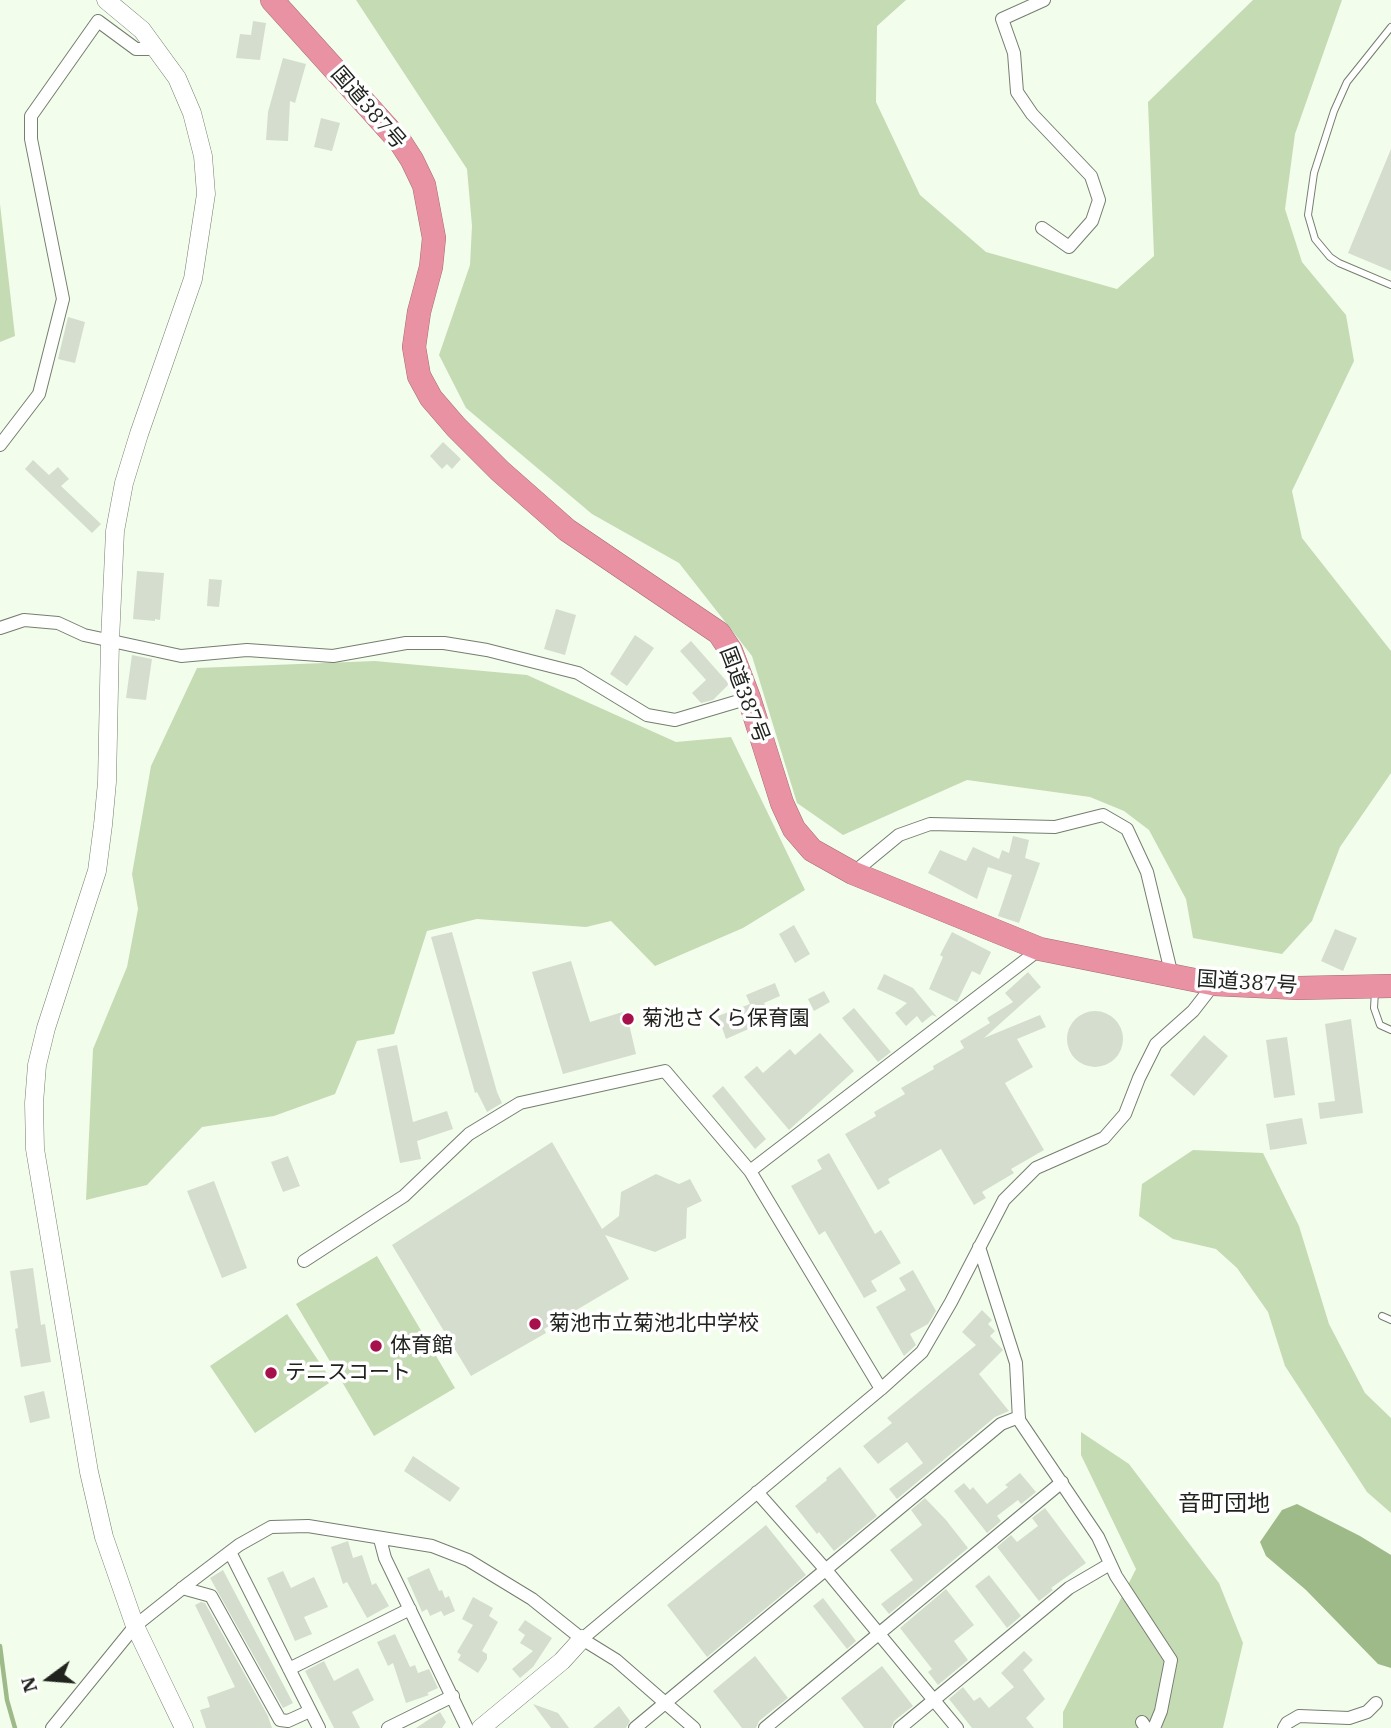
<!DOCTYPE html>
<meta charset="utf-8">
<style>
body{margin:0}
#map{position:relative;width:1391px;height:1728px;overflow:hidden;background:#f3fdec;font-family:"IBM Plex Serif",serif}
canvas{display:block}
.north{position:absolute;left:14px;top:1644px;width:70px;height:70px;-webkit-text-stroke:5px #fff;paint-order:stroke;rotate:254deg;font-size:19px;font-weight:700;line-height:28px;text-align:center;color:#21241e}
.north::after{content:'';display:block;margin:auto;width:24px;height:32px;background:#21241e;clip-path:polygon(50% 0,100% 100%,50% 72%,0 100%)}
</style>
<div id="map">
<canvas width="1391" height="1728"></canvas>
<div class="north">N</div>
</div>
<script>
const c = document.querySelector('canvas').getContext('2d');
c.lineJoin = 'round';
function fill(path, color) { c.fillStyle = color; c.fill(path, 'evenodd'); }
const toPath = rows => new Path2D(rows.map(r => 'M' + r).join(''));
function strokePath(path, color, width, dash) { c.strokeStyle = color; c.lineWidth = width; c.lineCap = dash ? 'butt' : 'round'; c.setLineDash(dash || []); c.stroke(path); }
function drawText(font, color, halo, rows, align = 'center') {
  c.font = font + ' "IBM Plex Serif","Noto Sans JP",serif'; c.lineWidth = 7; c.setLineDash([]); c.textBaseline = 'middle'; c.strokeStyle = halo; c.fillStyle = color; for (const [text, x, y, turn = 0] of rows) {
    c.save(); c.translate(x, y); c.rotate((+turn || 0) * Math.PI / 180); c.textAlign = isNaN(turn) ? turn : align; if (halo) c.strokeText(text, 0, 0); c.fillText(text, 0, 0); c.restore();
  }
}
fill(toPath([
 [356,0,906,0,877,26,876,102,920,195,986,252,1117,289,1154,256,1148,102,1253,0,1342,0,1295,134,1285,209,1302,262,1346,315,1354,361,1292,491,1302,538,1391,651,1391,773,1340,847,1312,921,1282,954,1193,938,1186,899,1149,830,1124,811,1090,797,967,780,843,835,797,803,752,656,679,563,592,514,466,408,439,355,470,265,472,226,467,169],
 [0,204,15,336,0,342],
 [375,661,527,675,676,742,731,737,805,890,743,928,655,966,611,921,586,927,477,919,427,931,394,1034,357,1041,335,1094,274,1116,202,1127,147,1185,86,1200,93,1049,127,967,138,909,132,874,151,766,197,668],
 [1193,1150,1263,1153,1299,1226,1329,1324,1365,1393,1391,1418,1391,1513,1367,1492,1285,1366,1268,1312,1237,1268,1216,1249,1173,1239,1139,1216,1142,1184],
 [377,1256,455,1388,374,1436,296,1304],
 [287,1314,332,1381,255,1433,210,1366],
 [1081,1432,1129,1464,1219,1583,1243,1643,1223,1728,1063,1728,1063,1712,1136,1569,1081,1455]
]), '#c5dbb4');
fill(toPath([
 [1297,1504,1360,1536,1391,1555,1391,1668,1378,1664,1306,1590,1266,1556,1260,1542,1282,1510]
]), '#9fba89');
strokePath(toPath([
 [0,1646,7,1700,15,1728]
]), '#9fba89', 4.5);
fill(toPath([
 [253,21,266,23,260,60,236,58,240,34,251,35],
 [283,58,306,64,295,103,290,101,288,141,266,140,268,112],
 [321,118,340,123,332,151,314,147],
 [1391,149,1391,271,1348,253],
 [68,317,85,322,75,363,58,359],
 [443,442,461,459,452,469,447,464,442,469,430,456],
 [33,460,49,475,58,467,69,479,61,486,101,524,92,533,25,469],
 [137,571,164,573,160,620,155,619,155,621,133,619],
 [209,579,222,580,219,607,207,606],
 [556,609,576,615,565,655,544,649],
 [635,635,654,648,627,686,610,674],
 [691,641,729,684,713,700,701,703,692,693,706,680,680,651],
 [132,655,152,659,146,700,126,698],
 [1013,836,1029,840,1025,858,1040,863,1019,923,998,916,1012,875,988,867,977,899,928,873,940,850,966,861,973,847,999,859,1002,850,1009,853],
 [794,925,810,954,795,963,779,934],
 [1335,929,1357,938,1343,971,1321,961],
 [452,932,497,1092,502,1103,487,1112,477,1092,475,1093,431,937],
 [952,932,991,952,980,975,972,971,957,1002,929,989,943,957,940,955],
 [571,961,590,1022,626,1011,636,1054,563,1074,532,972],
 [1028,972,1041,987,984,1038,1040,1015,1046,1027,1017,1039,1033,1067,1005,1083,1044,1150,1011,1169,1014,1173,982,1192,986,1198,974,1205,941,1149,888,1179,890,1183,878,1190,845,1134,876,1116,874,1112,905,1094,901,1088,934,1069,933,1066,964,1048,960,1041,990,1023,987,1018,1013,1002,1005,993],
 [884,974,913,988,937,1017,932,1015,922,1023,917,1016,906,1026,895,1013,907,1003,877,989],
 [775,983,780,996,764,1003,771,1019,726,1039,718,1016,750,1004,746,995],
 [824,991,830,1002,814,1011,808,999],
 [854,1008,891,1052,878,1062,842,1018],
 '1067 1039a28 28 0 1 1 56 0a28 28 0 1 1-56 0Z',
 [1351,1019,1363,1113,1320,1119,1318,1103,1335,1101,1325,1024],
 [820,1033,854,1071,789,1130,744,1077,757,1066,763,1073,790,1049,795,1055],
 [1204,1035,1228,1056,1194,1096,1170,1075],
 [1287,1037,1295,1095,1274,1098,1266,1040],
 [397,1045,413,1122,447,1111,453,1129,417,1141,421,1159,400,1163,377,1049],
 [723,1086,766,1139,755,1149,712,1096],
 [1302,1118,1307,1144,1270,1150,1266,1124],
 [552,1142,602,1229,619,1216,621,1192,656,1174,679,1184,690,1179,702,1201,687,1208,686,1238,655,1252,605,1235,629,1279,544,1329,546,1333,471,1376,392,1245],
 [829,1153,875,1234,881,1230,901,1263,871,1281,877,1291,864,1298,825,1231,819,1235,791,1186,822,1169,817,1160],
 [288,1156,300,1186,283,1192,271,1162],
 [214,1181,247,1268,222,1278,187,1191],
 [33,1268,41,1325,45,1324,51,1362,21,1367,15,1329,18,1328,10,1271],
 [913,1270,936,1311,928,1324,910,1334,916,1345,904,1356,876,1307,906,1290,899,1278],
 [982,1310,992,1320,988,1324,995,1331,990,1336,1003,1350,979,1374,1009,1411,995,1417,897,1499,889,1489,923,1463,907,1442,878,1464,863,1446,892,1423,887,1418,976,1345,962,1332],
 [44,1391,50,1418,30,1423,24,1396],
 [413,1456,460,1488,450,1502,404,1471],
 [840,1467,877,1516,834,1551,819,1532,817,1534,795,1506,827,1480,826,1478],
 [1020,1473,1036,1492,1021,1504,1018,1500,997,1516,1001,1521,987,1533,954,1491,964,1483,970,1490,973,1487,987,1504,1008,1487,1005,1485],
 [925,1498,946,1520,968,1548,889,1614,881,1604,913,1580,890,1550,922,1525,911,1510],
 [1045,1508,1086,1563,1051,1588,1053,1590,1039,1601,997,1547,1011,1535,1017,1542,1038,1526,1032,1518],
 [766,1525,806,1575,707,1657,667,1605],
 [348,1541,353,1558,362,1555,372,1585,376,1583,389,1606,367,1618,347,1582,343,1584,331,1547],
 [429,1568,439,1591,442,1590,445,1598,449,1596,455,1611,444,1616,441,1611,430,1616,427,1609,422,1612,407,1578],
 [223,1570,293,1703,283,1708,210,1578],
 [283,1571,291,1588,314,1577,328,1607,304,1617,312,1634,295,1641,267,1578],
 [989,1575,1021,1616,1007,1628,975,1586],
 [946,1589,974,1625,954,1641,968,1660,938,1685,928,1672,932,1669,900,1628],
 [473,1597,493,1608,489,1616,498,1622,482,1651,487,1654,487,1659,478,1673,458,1660,461,1655,457,1652,473,1625,462,1619],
 [823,1598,856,1641,847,1649,813,1606],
 [201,1602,205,1603,268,1716,272,1728,206,1728,200,1710,210,1707,207,1697,235,1687,195,1605],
 [525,1620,552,1638,533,1667,520,1678,512,1669,533,1651,520,1643,525,1635,518,1630],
 [395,1634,410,1667,415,1665,418,1673,429,1669,438,1688,427,1693,429,1695,406,1703,393,1663,388,1666,377,1642],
 [1024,1651,1033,1660,1023,1670,1045,1699,1026,1718,1034,1728,972,1728,949,1699,963,1687,974,1701,980,1697,989,1708,1014,1687,1001,1673],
 [755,1656,788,1698,759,1721,756,1728,742,1728,713,1691],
 [324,1661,334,1681,358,1668,374,1700,352,1712,360,1728,334,1728,305,1671],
 [882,1666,913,1706,894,1721,891,1728,864,1728,841,1698],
 [533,1704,558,1713,569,1728,551,1728],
 [619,1706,630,1721,626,1728,593,1728],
 [440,1712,446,1722,442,1728,416,1728]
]), '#d5dece');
const lane = toPath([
 [1391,27,1347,82,1334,111,1314,173,1308,215,1315,239,1330,257,1339,263,1391,285],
 [1375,991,1374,1008,1380,1025,1391,1030],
 [1382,1316,1391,1320]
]);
const street = toPath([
 [1042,228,1069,247,1092,221,1099,200,1091,176,1032,114,1017,92,1014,53,1002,19,1044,0],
 [0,445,39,394,63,299,31,139,31,116,98,21,136,49,156,49],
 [0,628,24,620,58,623,84,635,181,656,247,650,333,656,406,643,444,643,487,650,578,673,647,715,675,720,749,698],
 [853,873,899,835,930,824,1055,827,1103,815,1127,829,1147,872,1172,976],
 [979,1247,1016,1363,1019,1420,1098,1537,1116,1576,1171,1660,1161,1711,1154,1728],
 [304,1261,404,1196,469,1134,520,1103,665,1071,750,1171],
 [881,1389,750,1171,1040,949],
 [757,1492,826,1570,957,1728],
 [380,1539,385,1558,467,1728],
 [230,1552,319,1728],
 [182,1588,211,1596,280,1720,288,1721,310,1711],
 [582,1639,881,1389,922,1352,951,1302,1004,1200,1036,1168,1104,1138,1125,1114,1139,1078,1156,1044,1193,1011,1214,984],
 [289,1669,410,1609],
 [1142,1722,1146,1728],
 [52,1728,135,1626,189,1583,239,1545,271,1527,308,1526,432,1546,468,1560,532,1599,582,1639,616,1660,694,1728],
 [388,1728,453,1696],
 [635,1728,1001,1424,1019,1417],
 [765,1728,1062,1482],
 [900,1728,1069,1588,1110,1564],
 [1284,1728,1287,1723,1299,1716,1349,1718,1367,1712,1376,1703]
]);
const secondary = toPath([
 [106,0,142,30,177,78,192,113,203,156,206,194,193,279,139,434,124,483,115,531,110,641,107,782,103,825,97,871,46,1028,37,1065,34,1103,35,1149,89,1472,104,1537,135,1626,184,1728],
 [481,1728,562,1661,582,1639]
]);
const highway = toPath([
 [272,0,401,143,412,160,424,185,434,238,431,267,419,312,414,347,419,376,431,398,456,427,500,471,567,530,719,633,731,651,749,698,782,803,794,829,812,850,853,873,1040,949,1214,984,1298,988,1391,986]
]);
strokePath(lane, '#757e6f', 8);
strokePath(street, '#757e6f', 14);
strokePath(secondary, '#757e6f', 19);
strokePath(highway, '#a26c75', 24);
strokePath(lane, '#fff', 6);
strokePath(street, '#fff', 12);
strokePath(secondary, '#fff', 18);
strokePath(highway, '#e892a4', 23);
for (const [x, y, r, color] of [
 [628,1019,7,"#a6114b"],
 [535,1324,7,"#a6114b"],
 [376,1346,7,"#a6114b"],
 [271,1373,7,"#a6114b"]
]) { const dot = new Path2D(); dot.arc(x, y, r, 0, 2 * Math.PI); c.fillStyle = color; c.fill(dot); strokePath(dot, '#fff', 2.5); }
drawText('21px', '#21241e', '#fff', [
 ["国道387号",368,108,49],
 ["国道387号",744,695,69],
 ["国道387号",1247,983,4]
]);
drawText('21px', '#21241e', '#fff', [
 ["菊池さくら保育園",642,1019],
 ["菊池市立菊池北中学校",549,1324],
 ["体育館",390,1346],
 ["テニスコート",285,1373]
], 'left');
drawText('23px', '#21241e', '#fff', [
 ["音町団地",1224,1504]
]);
</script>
